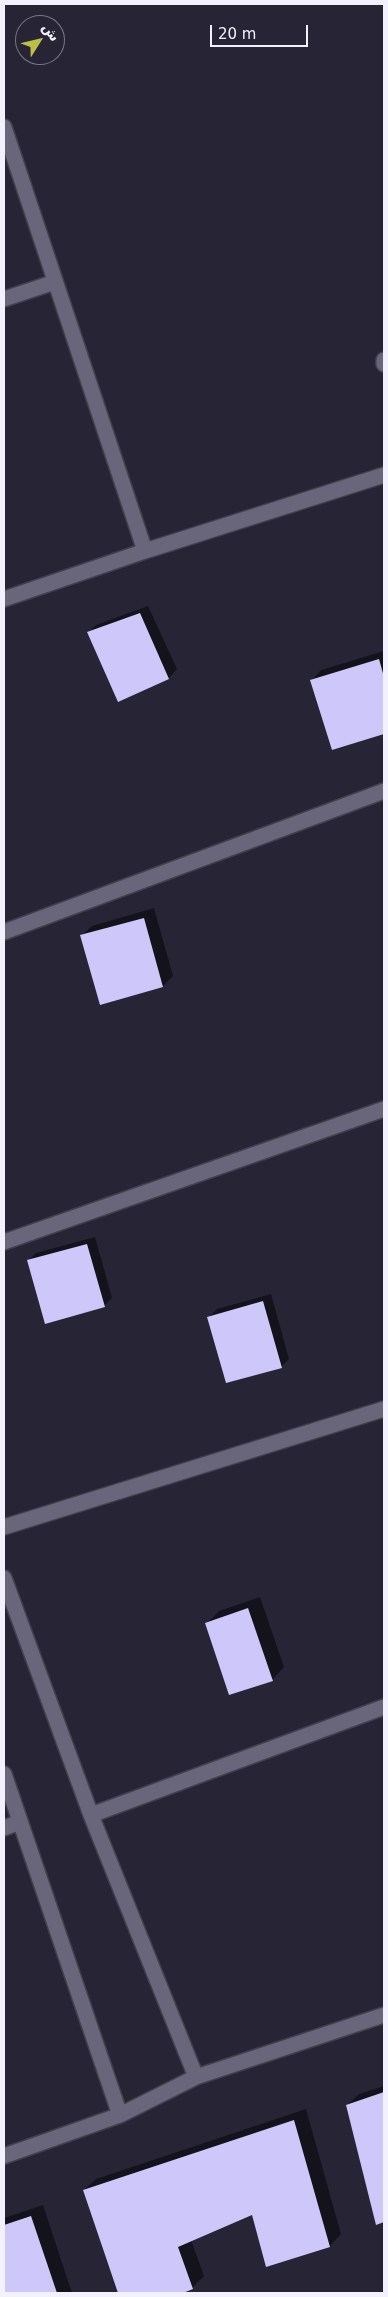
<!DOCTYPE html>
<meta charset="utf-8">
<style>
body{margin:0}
#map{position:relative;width:388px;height:2297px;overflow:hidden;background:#272436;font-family:"DejaVu Sans",Vazirmatn,sans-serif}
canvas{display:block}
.frame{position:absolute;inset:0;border:5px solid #f2f1fd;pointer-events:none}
.north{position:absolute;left:15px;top:15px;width:50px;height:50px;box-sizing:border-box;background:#272436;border:1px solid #787686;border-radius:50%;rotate:54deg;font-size:14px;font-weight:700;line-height:20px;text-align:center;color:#f2f1fd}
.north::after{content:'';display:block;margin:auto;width:18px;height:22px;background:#bbc044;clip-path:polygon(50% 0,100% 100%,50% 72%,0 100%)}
.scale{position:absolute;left:210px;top:25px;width:98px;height:22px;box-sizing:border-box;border:2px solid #f2f1fd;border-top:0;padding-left:6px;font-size:15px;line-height:18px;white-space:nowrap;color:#f2f1fd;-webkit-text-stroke:4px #272436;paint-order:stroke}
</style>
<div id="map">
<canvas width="388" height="2297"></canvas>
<div class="frame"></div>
<div class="north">ش</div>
<div class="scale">20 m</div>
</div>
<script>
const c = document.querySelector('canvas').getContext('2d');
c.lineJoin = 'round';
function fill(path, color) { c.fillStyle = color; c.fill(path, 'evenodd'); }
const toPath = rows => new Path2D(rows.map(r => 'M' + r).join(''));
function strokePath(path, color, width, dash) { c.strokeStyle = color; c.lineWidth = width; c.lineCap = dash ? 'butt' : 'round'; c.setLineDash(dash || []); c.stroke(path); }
fill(toPath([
 [148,606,177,669,169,678,118,700,88,633,96,625],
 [384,651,384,733,333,749,311,681,321,670],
 [154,908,173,976,163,986,81,936,92,926],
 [95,1237,112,1298,104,1306,28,1261,36,1253],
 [271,1294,289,1359,281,1367,209,1317,217,1309],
 [260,1597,284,1667,272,1680,207,1623,219,1611],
 [384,2086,384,2221,376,2223,347,2105,359,2094],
 [306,2109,341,2234,330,2246,267,2265,253,2213,191,2240,204,2276,192,2288,179,2293,119,2293,84,2190,96,2179],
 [43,2205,72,2293,4,2293,4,2218]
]), '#0007');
fill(toPath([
 [140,613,169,679,118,702,87,632],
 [379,659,384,677,384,734,332,750,310,680],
 [144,918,163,987,100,1005,80,935],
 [87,1244,105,1307,45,1324,27,1260],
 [263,1301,282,1368,226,1383,207,1317],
 [248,1608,273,1681,229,1695,205,1623],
 [384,2092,384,2222,376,2225,346,2105],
 [294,2120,330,2247,266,2267,252,2215,178,2247,193,2289,183,2293,118,2293,83,2190],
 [31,2216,57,2293,4,2293,4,2225]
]), '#cec7fa');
const street = toPath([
 [4,127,145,551,4,599],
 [4,299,55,282],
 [384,360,384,364],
 [145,551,384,475],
 [4,932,384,791],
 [4,1242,384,1109],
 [4,1527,384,1409],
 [4,1578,91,1815,196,2077],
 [4,1774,120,2115],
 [91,1815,384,1707],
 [4,1828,20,1822],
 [4,2156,120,2115,196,2077,384,2015]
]);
strokePath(street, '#423f4e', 18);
strokePath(street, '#69667b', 15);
</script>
